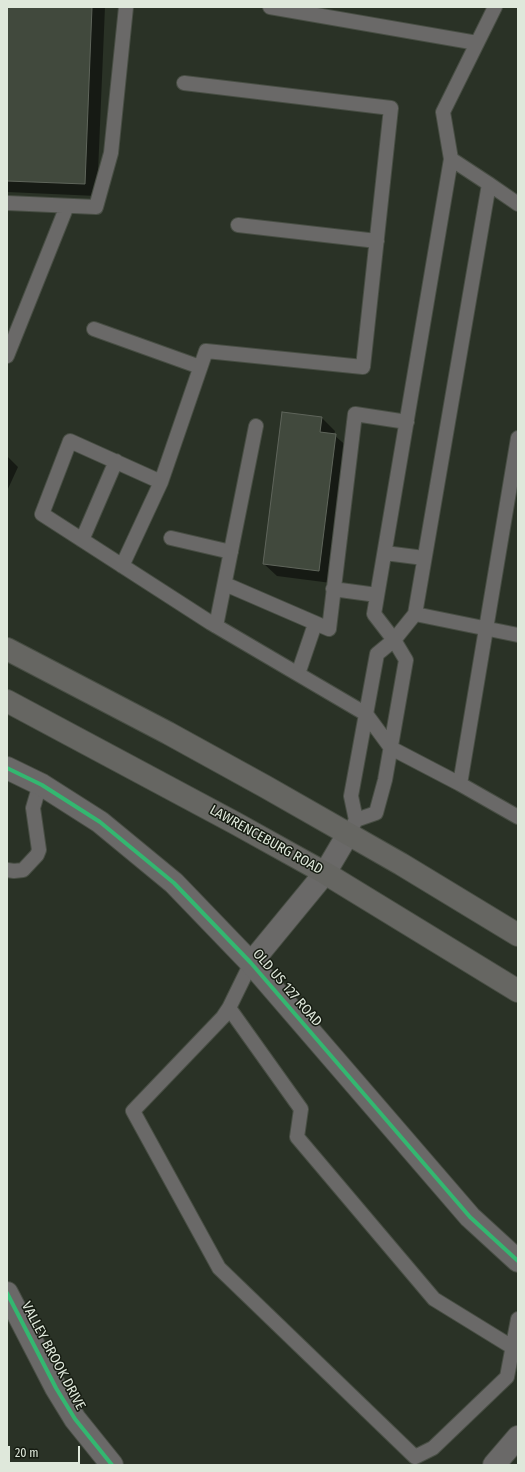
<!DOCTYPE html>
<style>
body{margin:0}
#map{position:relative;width:525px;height:1472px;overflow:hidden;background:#2a3226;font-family:"Fira Sans Condensed",sans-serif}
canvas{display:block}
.frame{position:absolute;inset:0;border:8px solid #dfe8db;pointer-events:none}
.scale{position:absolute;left:8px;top:1446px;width:72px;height:18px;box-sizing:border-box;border:2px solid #dfe8db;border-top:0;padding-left:5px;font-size:12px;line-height:14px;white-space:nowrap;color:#dfe8db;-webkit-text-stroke:3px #161c12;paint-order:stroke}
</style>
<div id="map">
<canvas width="525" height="1472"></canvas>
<div class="frame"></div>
<div class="scale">20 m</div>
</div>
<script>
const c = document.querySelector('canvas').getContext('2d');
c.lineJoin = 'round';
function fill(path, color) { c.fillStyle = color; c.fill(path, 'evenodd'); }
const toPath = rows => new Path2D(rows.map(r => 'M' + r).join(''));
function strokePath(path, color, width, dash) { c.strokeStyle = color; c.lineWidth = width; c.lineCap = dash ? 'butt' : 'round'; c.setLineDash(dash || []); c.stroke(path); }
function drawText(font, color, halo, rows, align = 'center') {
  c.font = font + ' "Fira Sans Condensed",sans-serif'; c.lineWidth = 3; c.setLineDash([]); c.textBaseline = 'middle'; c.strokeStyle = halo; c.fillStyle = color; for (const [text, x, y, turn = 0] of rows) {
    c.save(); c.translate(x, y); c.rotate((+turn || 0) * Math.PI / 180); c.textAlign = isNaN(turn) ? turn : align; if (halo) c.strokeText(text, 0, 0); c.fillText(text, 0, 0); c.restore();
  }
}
fill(toPath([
 [7,7,105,7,97,196,7,192],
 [283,413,322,418,335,431,334,435,349,448,331,583,277,576,264,564],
 [7,456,18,467,7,491]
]), '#0007');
const building = toPath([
 [7,7,92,7,85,184,7,181,7,7],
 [282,412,322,417,320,432,336,434,319,571,263,564,282,412]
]);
fill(building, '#41493d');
strokePath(building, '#5f655b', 1);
const lane = toPath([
 [270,7,477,43],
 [184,83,391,108,363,367,206,351,161,482,70,441,42,514,211,623,366,714,391,748,460,784],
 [451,159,443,112,495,7],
 [489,184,415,614,394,640,374,614,451,159,489,184,518,204],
 [7,203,96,207,111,153,126,7],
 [238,225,377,241],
 [94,329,200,367],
 [7,356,67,206],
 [518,438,460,784,518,817],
 [171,538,231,552],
 [82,540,116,461],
 [385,553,424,558],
 [122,566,161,482],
 [225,584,329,629,355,414,407,422],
 [333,589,377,595],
 [415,614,518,635],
 [216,626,256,426],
 [298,674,315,624],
 [348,834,356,820,376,813,385,780,406,660,394,640,377,654,351,796,356,820],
 [7,870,14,871,23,870,37,855,39,850,33,808,40,784],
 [251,963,229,1008,223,1017,133,1111,219,1268,415,1457,433,1448,507,1377,518,1319],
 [229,1008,301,1109,297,1137,434,1299,512,1347]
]);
const street = toPath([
 [7,768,42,785,100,822,174,883,251,963,470,1217,518,1261],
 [251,963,325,873,348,834],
 [7,1293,56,1388,75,1419,112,1465],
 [494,1465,518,1437]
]);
const highway = toPath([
 [7,649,168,733,266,787,401,864,518,935],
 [7,701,235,823,325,873,518,991]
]);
strokePath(lane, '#484e44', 16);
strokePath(street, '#484e44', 24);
strokePath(highway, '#484e44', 24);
strokePath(lane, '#6a6968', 14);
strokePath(street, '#6a6968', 22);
strokePath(highway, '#666662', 22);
strokePath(toPath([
 [7,768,42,785,100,822,174,883,251,963,470,1217,518,1261],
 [7,1293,56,1388,75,1419,112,1465]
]), '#33b770', 4);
drawText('14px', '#dfe8db', '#161c12', [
 ["LAWRENCEBURG ROAD",266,840,29],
 ["OLD US 127 ROAD",287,988,49],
 ["VALLEY BROOK DRIVE",53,1356,62]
]);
</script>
